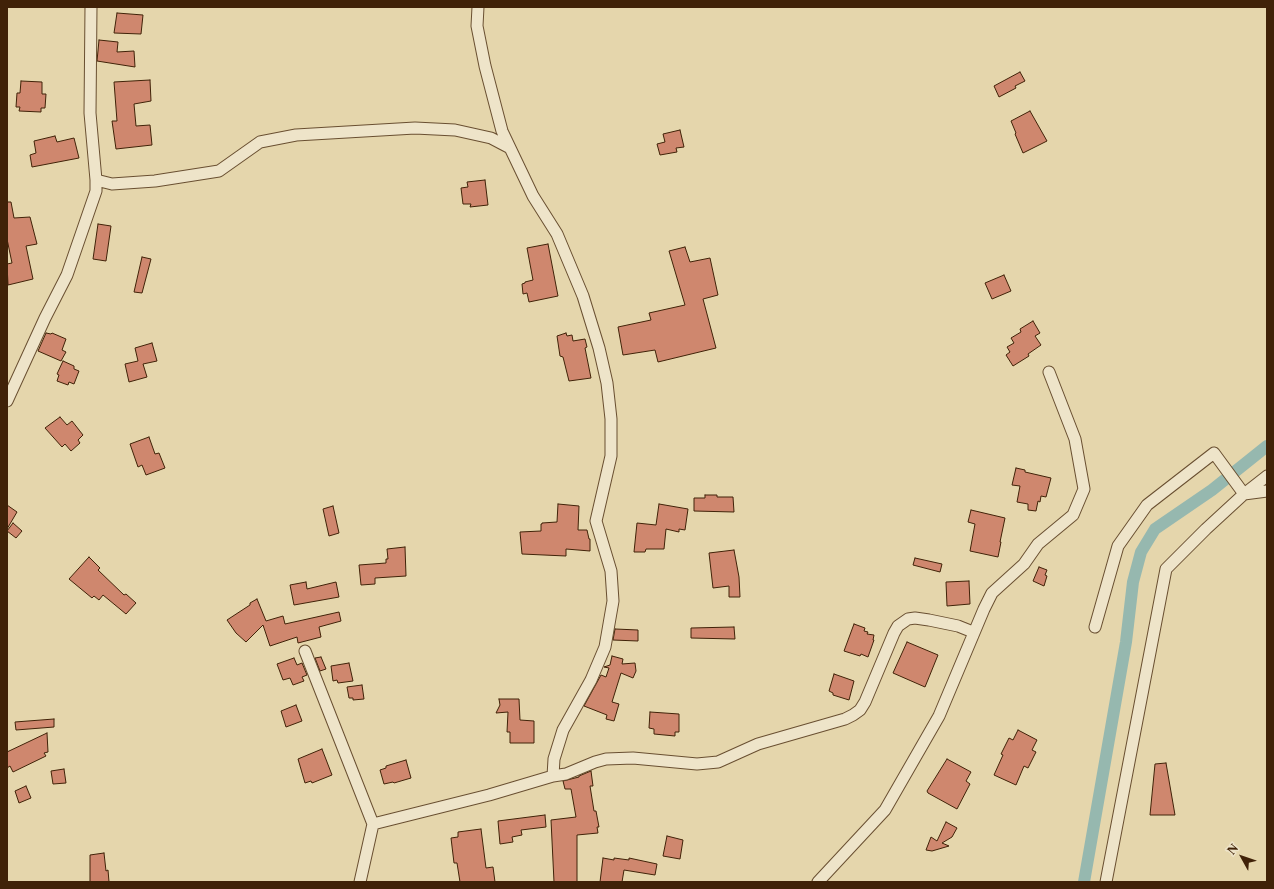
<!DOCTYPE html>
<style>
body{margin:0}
#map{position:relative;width:1274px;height:889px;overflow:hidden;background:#e5d6ac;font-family:"Libre Caslon Text",serif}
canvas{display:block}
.frame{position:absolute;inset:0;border:8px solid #402208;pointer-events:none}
.north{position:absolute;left:1222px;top:837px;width:40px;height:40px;-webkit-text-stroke:3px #eee4c9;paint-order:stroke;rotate:310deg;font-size:11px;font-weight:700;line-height:16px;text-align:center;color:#402208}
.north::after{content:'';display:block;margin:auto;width:14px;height:18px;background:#402208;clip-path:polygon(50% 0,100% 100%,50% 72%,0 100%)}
</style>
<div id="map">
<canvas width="1274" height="889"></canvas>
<div class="frame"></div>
<div class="north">N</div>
</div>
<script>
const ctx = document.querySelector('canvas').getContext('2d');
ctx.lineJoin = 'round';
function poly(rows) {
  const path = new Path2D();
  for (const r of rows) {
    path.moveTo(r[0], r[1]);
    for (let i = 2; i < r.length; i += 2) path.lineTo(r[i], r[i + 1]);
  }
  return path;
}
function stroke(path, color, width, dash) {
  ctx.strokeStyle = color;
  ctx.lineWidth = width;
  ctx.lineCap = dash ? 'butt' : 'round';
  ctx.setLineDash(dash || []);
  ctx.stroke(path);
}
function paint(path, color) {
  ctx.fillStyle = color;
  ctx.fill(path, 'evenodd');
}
stroke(poly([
 [1084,882,1126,642,1133,582,1141,552,1155,529,1212,490,1267,446]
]), '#96b8af', 12);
const building = poly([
 [117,13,143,15,141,34,114,33,117,13],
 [99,40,118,42,117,52,134,51,135,67,97,61,99,40],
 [1020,72,1025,81,1015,86,1016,88,999,97,994,86,1020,72],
 [150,80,151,101,134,104,136,126,150,125,152,145,116,149,112,121,117,121,114,82,150,80],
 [21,81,42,82,42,94,46,94,45,108,41,108,41,112,19,111,20,107,16,107,17,93,20,93,21,81],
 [1030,111,1047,141,1023,153,1015,134,1016,133,1011,121,1030,111],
 [680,130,684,147,676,148,677,152,660,155,657,144,665,142,663,134,680,130],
 [55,136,57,142,74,138,79,158,32,167,30,155,36,153,34,141,55,136],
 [485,180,488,205,470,207,471,204,463,204,461,188,468,187,467,182,485,180],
 [7,202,11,202,14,218,30,217,37,244,26,246,33,279,8,285,7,264,12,263,7,239,7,202],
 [98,224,111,226,106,261,93,259,98,224],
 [548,244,558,296,529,302,527,293,523,294,522,284,525,283,525,282,533,280,527,248,548,244],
 [685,247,690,262,710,258,718,295,703,299,716,348,658,362,655,350,623,355,618,327,651,320,649,313,685,305,669,251,685,247],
 [142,257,151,259,142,293,134,292,142,257],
 [1004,275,1011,291,992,299,985,283,1004,275],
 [1033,321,1040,333,1035,336,1041,345,1028,354,1029,356,1013,366,1006,355,1010,352,1007,347,1014,343,1011,338,1021,332,1020,329,1033,321],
 [46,333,51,334,52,333,66,339,62,350,66,352,61,361,38,351,46,333],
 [566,333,567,336,572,335,573,341,585,339,587,347,585,348,591,378,569,381,563,357,560,356,557,336,566,333],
 [152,343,157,361,143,364,147,377,129,382,125,364,138,361,135,348,152,343],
 [63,361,74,366,74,369,79,371,74,384,69,382,68,385,57,381,59,375,57,374,63,361],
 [60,417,67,425,72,421,83,435,78,440,80,443,71,451,65,444,62,447,45,428,60,417],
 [149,437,155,454,159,453,165,468,146,475,142,465,138,467,130,444,149,437],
 [1016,468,1025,470,1025,472,1051,478,1046,497,1041,496,1040,502,1038,501,1036,511,1028,510,1028,504,1017,502,1020,486,1012,485,1016,468],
 [705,495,717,495,717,497,733,497,734,512,694,511,694,498,705,498,705,495],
 [558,504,579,506,578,530,587,530,589,539,590,539,590,551,566,549,566,556,522,554,520,532,541,531,541,524,542,524,542,523,557,522,558,504],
 [659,504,688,509,685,530,679,529,679,532,666,529,664,549,646,549,645,552,634,552,637,523,656,525,659,504],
 [7,505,17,512,7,529,7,505],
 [333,506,339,533,329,536,323,509,333,506],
 [971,510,1005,518,1000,542,1001,542,998,557,970,551,975,524,968,522,971,510],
 [13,523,22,531,16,538,7,531,13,523],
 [405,547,406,576,375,578,375,584,361,585,359,565,386,563,386,559,388,559,387,549,405,547],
 [734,550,739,577,740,597,729,597,729,586,713,588,709,553,734,550],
 [89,557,100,568,98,570,124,595,126,594,136,603,126,614,103,595,99,600,94,596,92,598,69,579,89,557],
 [915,558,942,564,940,572,913,565,915,558],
 [1039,567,1047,570,1045,575,1047,576,1044,586,1033,581,1039,567],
 [969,581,970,604,947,606,946,582,969,581],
 [306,582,307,589,336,582,339,597,294,605,290,585,306,582],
 [257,599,266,621,283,616,285,624,339,612,341,621,319,627,321,637,298,643,297,637,270,646,263,625,246,642,236,633,227,620,250,605,250,603,257,599],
 [854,624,865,628,864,631,868,632,867,634,874,635,873,640,874,640,868,657,861,654,860,656,844,651,854,624],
 [734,627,735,639,691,638,691,628,734,627],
 [615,629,638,630,638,641,613,640,615,629],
 [907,642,938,655,925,687,893,673,907,642],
 [612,656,623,659,622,664,635,663,636,671,633,678,621,673,612,702,619,704,614,721,606,719,607,715,584,706,601,675,606,677,609,668,604,667,610,665,612,656],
 [321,657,326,669,320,671,315,658,321,657],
 [294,658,297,665,302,663,307,675,302,677,304,681,293,685,290,678,283,680,277,664,294,658],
 [349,663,353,681,338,683,337,680,333,681,331,666,349,663],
 [834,674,854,681,849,700,833,695,833,693,829,691,834,674],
 [362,685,364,699,353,700,353,698,349,698,347,687,362,685],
 [499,699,519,699,520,720,534,721,534,743,510,743,510,732,507,732,508,712,496,713,500,705,499,699],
 [296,705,302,721,286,727,281,711,296,705],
 [650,712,679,714,679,732,675,732,675,736,654,734,654,729,649,728,650,712],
 [54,719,54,727,16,730,15,722,54,719],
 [1018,730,1037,740,1032,750,1036,752,1028,768,1024,766,1016,785,994,775,1003,755,1001,754,1009,738,1013,740,1018,730],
 [47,733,48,752,44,753,46,756,13,772,10,766,7,768,7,752,47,733],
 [322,749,332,775,312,783,311,781,305,783,298,759,322,749],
 [947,759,971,772,966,781,970,784,957,809,928,793,927,791,947,759],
 [406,760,411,778,394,783,393,782,384,784,380,770,386,768,386,766,406,760],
 [1166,763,1175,815,1150,815,1155,764,1166,763],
 [64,769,66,783,53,784,51,771,64,769],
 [591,771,593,786,590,786,594,811,596,811,599,827,597,827,598,833,577,835,577,882,554,882,551,820,576,817,571,789,565,789,563,781,579,777,579,776,591,771],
 [26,786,31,798,19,803,15,791,26,786],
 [545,815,546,827,521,830,522,835,512,837,513,842,500,844,498,821,545,815],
 [946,822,957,828,952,837,942,843,949,846,932,851,926,850,931,837,937,841,946,822],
 [481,829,486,868,493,867,495,882,460,882,457,863,454,863,451,838,458,837,458,832,481,829],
 [667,836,683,840,680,859,663,856,667,836],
 [104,853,106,871,108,870,109,882,90,882,90,855,104,853],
 [603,858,614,860,614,858,629,860,629,858,657,864,655,875,624,870,622,882,600,882,603,858]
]);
paint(building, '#cf876e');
stroke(building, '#402208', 1);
const minor = poly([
 [478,7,477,26,485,66,502,131,533,196,557,234,583,296,599,348,607,383,611,419,611,456,596,521,611,571,613,601,605,647,591,680,563,730,554,759,553,776],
 [96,180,112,184,155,181,219,171,260,142,296,135,415,128,455,130,491,138,510,148],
 [7,401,45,318,67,275,96,191,96,180,90,113,91,7],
 [1095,627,1118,546,1147,505,1214,453,1244,494,1267,491],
 [305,651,373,824,360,882],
 [373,824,489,795,553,776,566,774,595,762,606,759,633,758,697,764,718,762,758,744,845,719,853,715,860,710,865,702,894,633,898,626,908,619,915,618,929,620,958,626,973,632],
 [818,882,885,810,939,716,984,609,992,593,1024,564,1038,544,1073,515,1084,489,1075,439,1049,372],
 [1106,882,1166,569,1206,529,1244,494,1267,476]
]);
stroke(minor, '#694f31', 13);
stroke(minor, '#eee4c9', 11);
</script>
